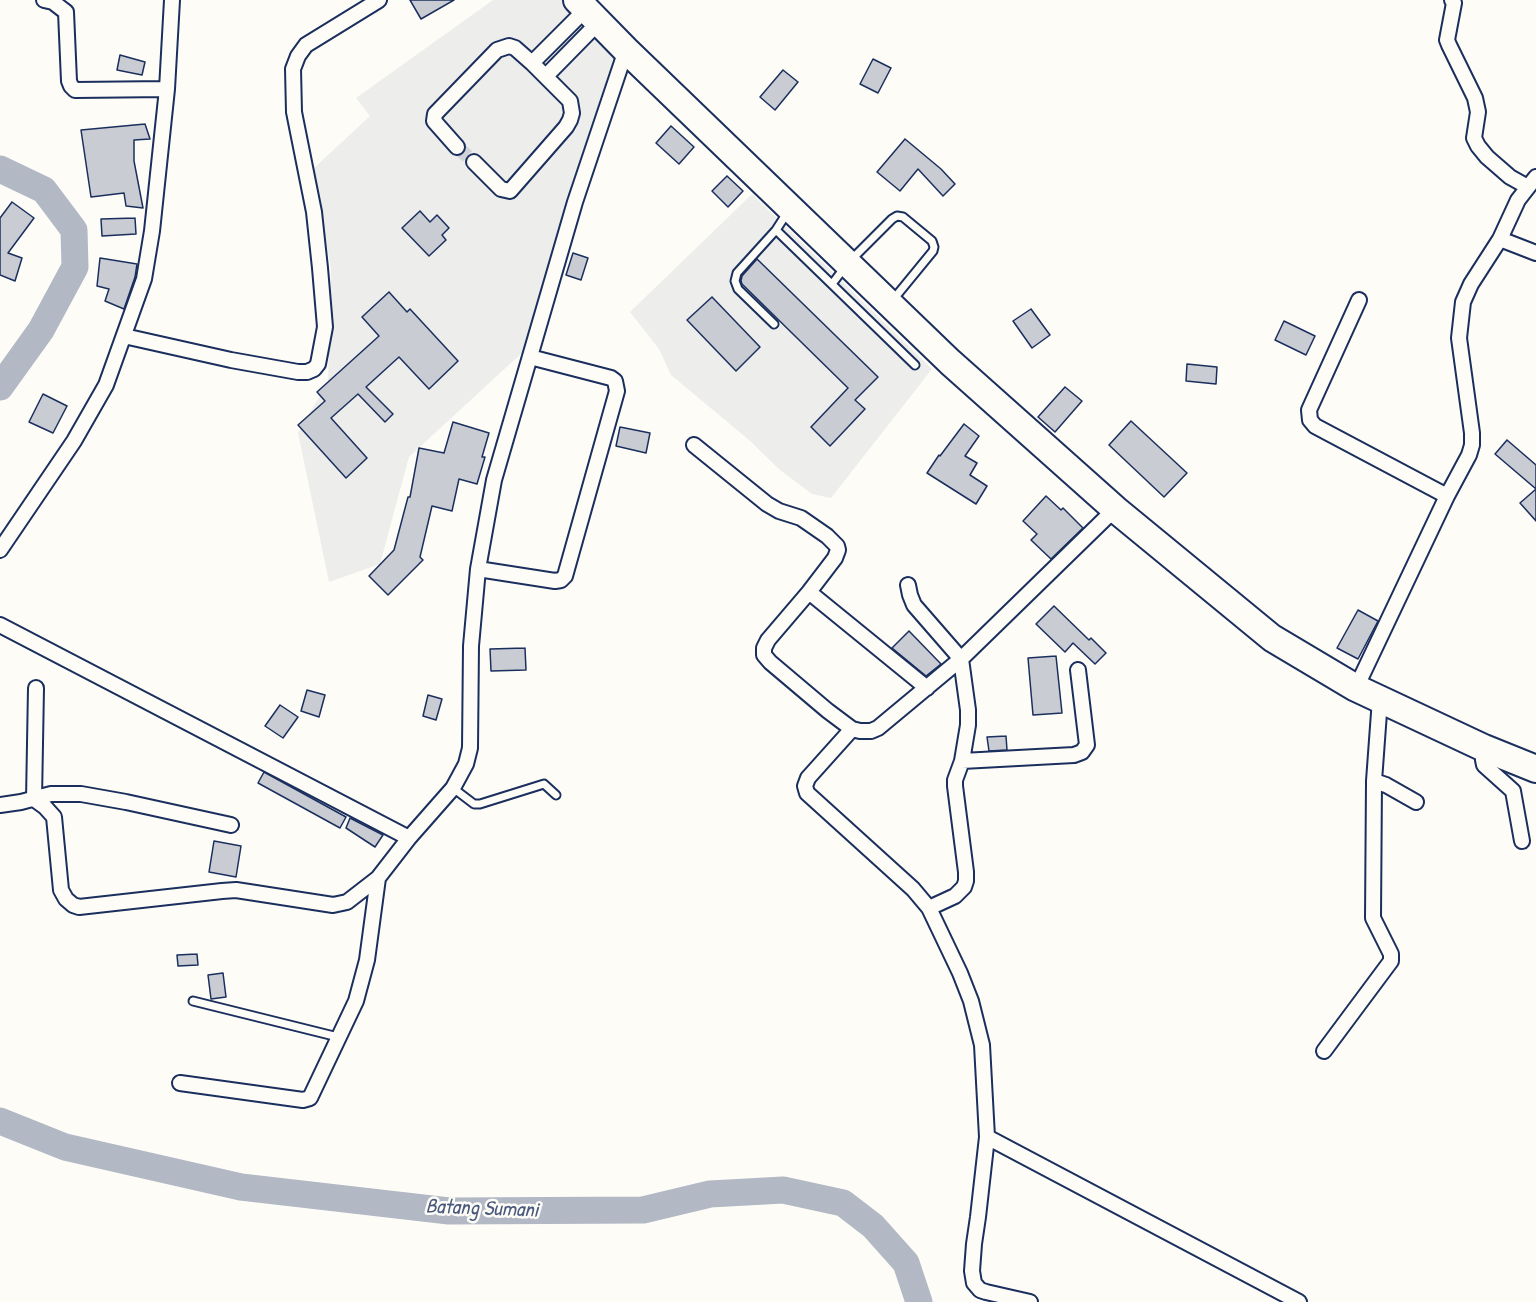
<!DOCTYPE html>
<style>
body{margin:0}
canvas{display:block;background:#fdfcf7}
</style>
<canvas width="1536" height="1302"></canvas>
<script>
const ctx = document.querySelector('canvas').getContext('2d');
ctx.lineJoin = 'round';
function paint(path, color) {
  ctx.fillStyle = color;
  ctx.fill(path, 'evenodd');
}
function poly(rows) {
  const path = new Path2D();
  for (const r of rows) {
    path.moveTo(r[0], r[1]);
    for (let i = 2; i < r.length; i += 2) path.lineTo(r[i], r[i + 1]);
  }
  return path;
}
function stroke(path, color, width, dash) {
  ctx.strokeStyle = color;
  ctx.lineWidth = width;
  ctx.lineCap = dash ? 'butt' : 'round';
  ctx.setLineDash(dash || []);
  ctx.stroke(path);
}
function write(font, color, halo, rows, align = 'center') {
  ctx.font = font + ' "Patrick Hand",sans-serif';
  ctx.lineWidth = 5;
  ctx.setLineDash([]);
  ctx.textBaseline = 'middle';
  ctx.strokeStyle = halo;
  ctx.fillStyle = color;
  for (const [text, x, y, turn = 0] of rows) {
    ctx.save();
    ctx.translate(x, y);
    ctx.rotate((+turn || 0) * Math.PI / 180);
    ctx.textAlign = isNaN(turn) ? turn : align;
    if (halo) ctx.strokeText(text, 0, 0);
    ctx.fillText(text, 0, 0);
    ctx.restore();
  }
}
paint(poly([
 [493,0,567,0,620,54,570,191,525,350,409,457,380,564,329,582,298,433,328,382,331,270,314,168,370,116,356,98],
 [752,194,932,369,831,498,812,494,780,470,749,440,671,375,659,349,630,312]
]), '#edeeec');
stroke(poly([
 [0,169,44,190,74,230,75,267,41,330,0,387],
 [0,1121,65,1147,241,1187,449,1211,643,1210,710,1194,783,1190,843,1203,873,1226,906,1263,919,1302]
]), '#b3b8c5', 27);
const building = poly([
 [410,0,454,0,421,19,410,0],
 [120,55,145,62,142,75,117,70,120,55],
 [873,59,891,68,878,93,860,84,873,59],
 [783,70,798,82,775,110,760,97,783,70],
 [145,124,150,139,134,140,134,161,143,208,126,206,124,193,91,197,81,130,145,124],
 [671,126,694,147,679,164,656,143,671,126],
 [905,139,941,169,955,184,943,196,918,169,900,191,877,172,905,139],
 [727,176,743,191,728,207,712,191,727,176],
 [12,202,34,218,8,253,22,258,15,281,0,275,0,218,12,202],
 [420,211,430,222,437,215,449,228,442,235,446,240,429,256,402,228,420,211],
 [135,218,136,234,102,236,101,219,135,218],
 [573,253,588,258,581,280,566,275,573,253],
 [100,258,137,264,135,277,124,309,105,301,109,289,97,286,100,258],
 [757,259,878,377,855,400,865,409,830,446,811,427,848,388,742,284,741,281,742,276,757,259],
 [389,292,407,312,410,309,458,361,429,389,399,357,366,387,393,414,385,422,358,394,331,418,367,458,346,478,298,425,325,401,317,392,379,336,362,317,389,292],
 [712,297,760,347,736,371,687,320,712,297],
 [1031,309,1050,335,1032,348,1013,321,1031,309],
 [1284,321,1315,336,1306,355,1275,340,1284,321],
 [1187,364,1217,367,1216,384,1186,381,1187,364],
 [1065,387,1082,401,1055,432,1038,417,1065,387],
 [43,394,67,406,53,433,29,422,43,394],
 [1131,421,1187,473,1164,497,1109,445,1131,421],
 [453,422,489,433,482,457,485,457,477,484,459,479,452,511,432,506,420,557,423,560,388,595,369,576,394,550,408,497,410,497,419,448,444,453,453,422],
 [964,424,979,436,965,456,977,463,970,475,987,486,976,504,927,473,939,455,940,456,964,424],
 [620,427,650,433,646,453,616,446,620,427],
 [1507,440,1536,465,1536,489,1495,454,1507,440],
 [1536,489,1536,521,1520,503,1536,489],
 [1046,496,1061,510,1063,508,1083,528,1051,559,1031,540,1037,534,1023,521,1046,496],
 [1054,606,1089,640,1091,638,1106,653,1095,664,1073,643,1065,652,1036,624,1054,606],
 [1358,610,1378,621,1358,659,1337,648,1358,610],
 [909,631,941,664,926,676,892,648,909,631],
 [525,648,526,670,491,671,490,649,525,648],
 [1056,656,1062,713,1033,715,1028,658,1056,656],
 [307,690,325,695,319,717,301,711,307,690],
 [428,695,442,699,436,720,423,716,428,695],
 [280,705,298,717,283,738,265,726,280,705],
 [1006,736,1007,750,989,751,987,737,1006,736],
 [264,772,346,817,340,828,258,783,264,772],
 [350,818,383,835,375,847,346,828,350,818],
 [214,841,241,846,236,877,209,872,214,841],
 [197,954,198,965,178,966,177,955,197,954],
 [223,973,226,997,211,999,208,975,223,973]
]);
paint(building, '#c9ccd3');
stroke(building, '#1b2f5e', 1.5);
stroke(poly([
 [457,147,474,162]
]), '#d0d3d8', 14, [14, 7]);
const lane = poly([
 [787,213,776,230,915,365],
 [832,284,848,263,892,219,897,216,903,217,932,241,934,247,933,251,892,301],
 [774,324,738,289,735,281,737,273,776,230],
 [453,788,474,804,480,804,544,784,556,795],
 [193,1001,338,1037]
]);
const street = poly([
 [44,0,53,2,66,12,69,81,71,86,75,90,167,89],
 [1452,0,1454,3,1447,40,1449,45,1475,98,1478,112,1474,138,1478,146,1487,157,1510,177,1528,187],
 [532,63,586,9],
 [546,76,599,22],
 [457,147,434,121,435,114,497,50,509,46,515,48,532,63,570,101,572,113,570,120,566,127,510,191,501,189,474,162],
 [1500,239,1536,253],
 [1359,300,1309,410,1310,420,1315,426,1447,496],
 [124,336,231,360,298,372,307,372,314,369,318,364,325,327,320,268,314,212,294,112,293,69,298,56,306,45,379,0],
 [694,445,767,504,779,511,801,518,827,536,837,546,838,550,835,558,809,592,768,640,764,648,764,655,770,662,828,711,852,729,860,731,871,731,878,728,961,659,1115,509],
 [0,550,74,441,106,385,144,279,152,231,167,89,172,0],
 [478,569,555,581,561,580,565,576,617,391,615,381,611,378,530,357],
 [908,585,910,595,914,605,961,659,968,710,968,725,962,761,955,780,955,786,966,872,966,881,964,887,955,896,929,908],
 [809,592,927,688],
 [0,625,409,838],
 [36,688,34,799,45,807,54,817,61,890,66,899,73,905,79,907,222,891,236,890,333,905,347,902,378,878,409,838,453,788,466,764,470,748,471,646,478,569,494,480,575,202,626,50],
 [1356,688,1447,496,1469,455,1472,445,1472,433,1459,338,1463,302,1471,284,1500,239,1518,200,1536,177],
 [1380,699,1374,781,1386,785,1416,802],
 [852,729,808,778,805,786,807,793,913,889,929,908,960,973,971,1001,982,1045,987,1137,978,1217,974,1244,972,1271,974,1283,980,1290,986,1292,1030,1302],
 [1484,748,1483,760,1484,765,1513,791,1522,841],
 [962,761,1074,755,1082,752,1087,745,1078,670],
 [0,805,21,802,51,794,81,794,126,802,231,825],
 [1324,1051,1391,961,1391,954,1373,918,1374,781],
 [180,1083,303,1100,310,1098,356,1001,367,960,378,878],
 [987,1137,1299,1302]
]);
const highway = poly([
 [577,0,626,50,950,362,1115,509,1272,638,1356,688,1484,748,1536,769]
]);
stroke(lane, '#1b2f5e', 11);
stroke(street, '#1b2f5e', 18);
stroke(highway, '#1b2f5e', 30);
stroke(lane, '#fdfcf7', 7);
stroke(street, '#fdfcf7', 14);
stroke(highway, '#fdfcf7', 26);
write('italic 21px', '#49587d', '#fdfcf7', [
 ["Batang Sumani",482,1209,2]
]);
</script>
